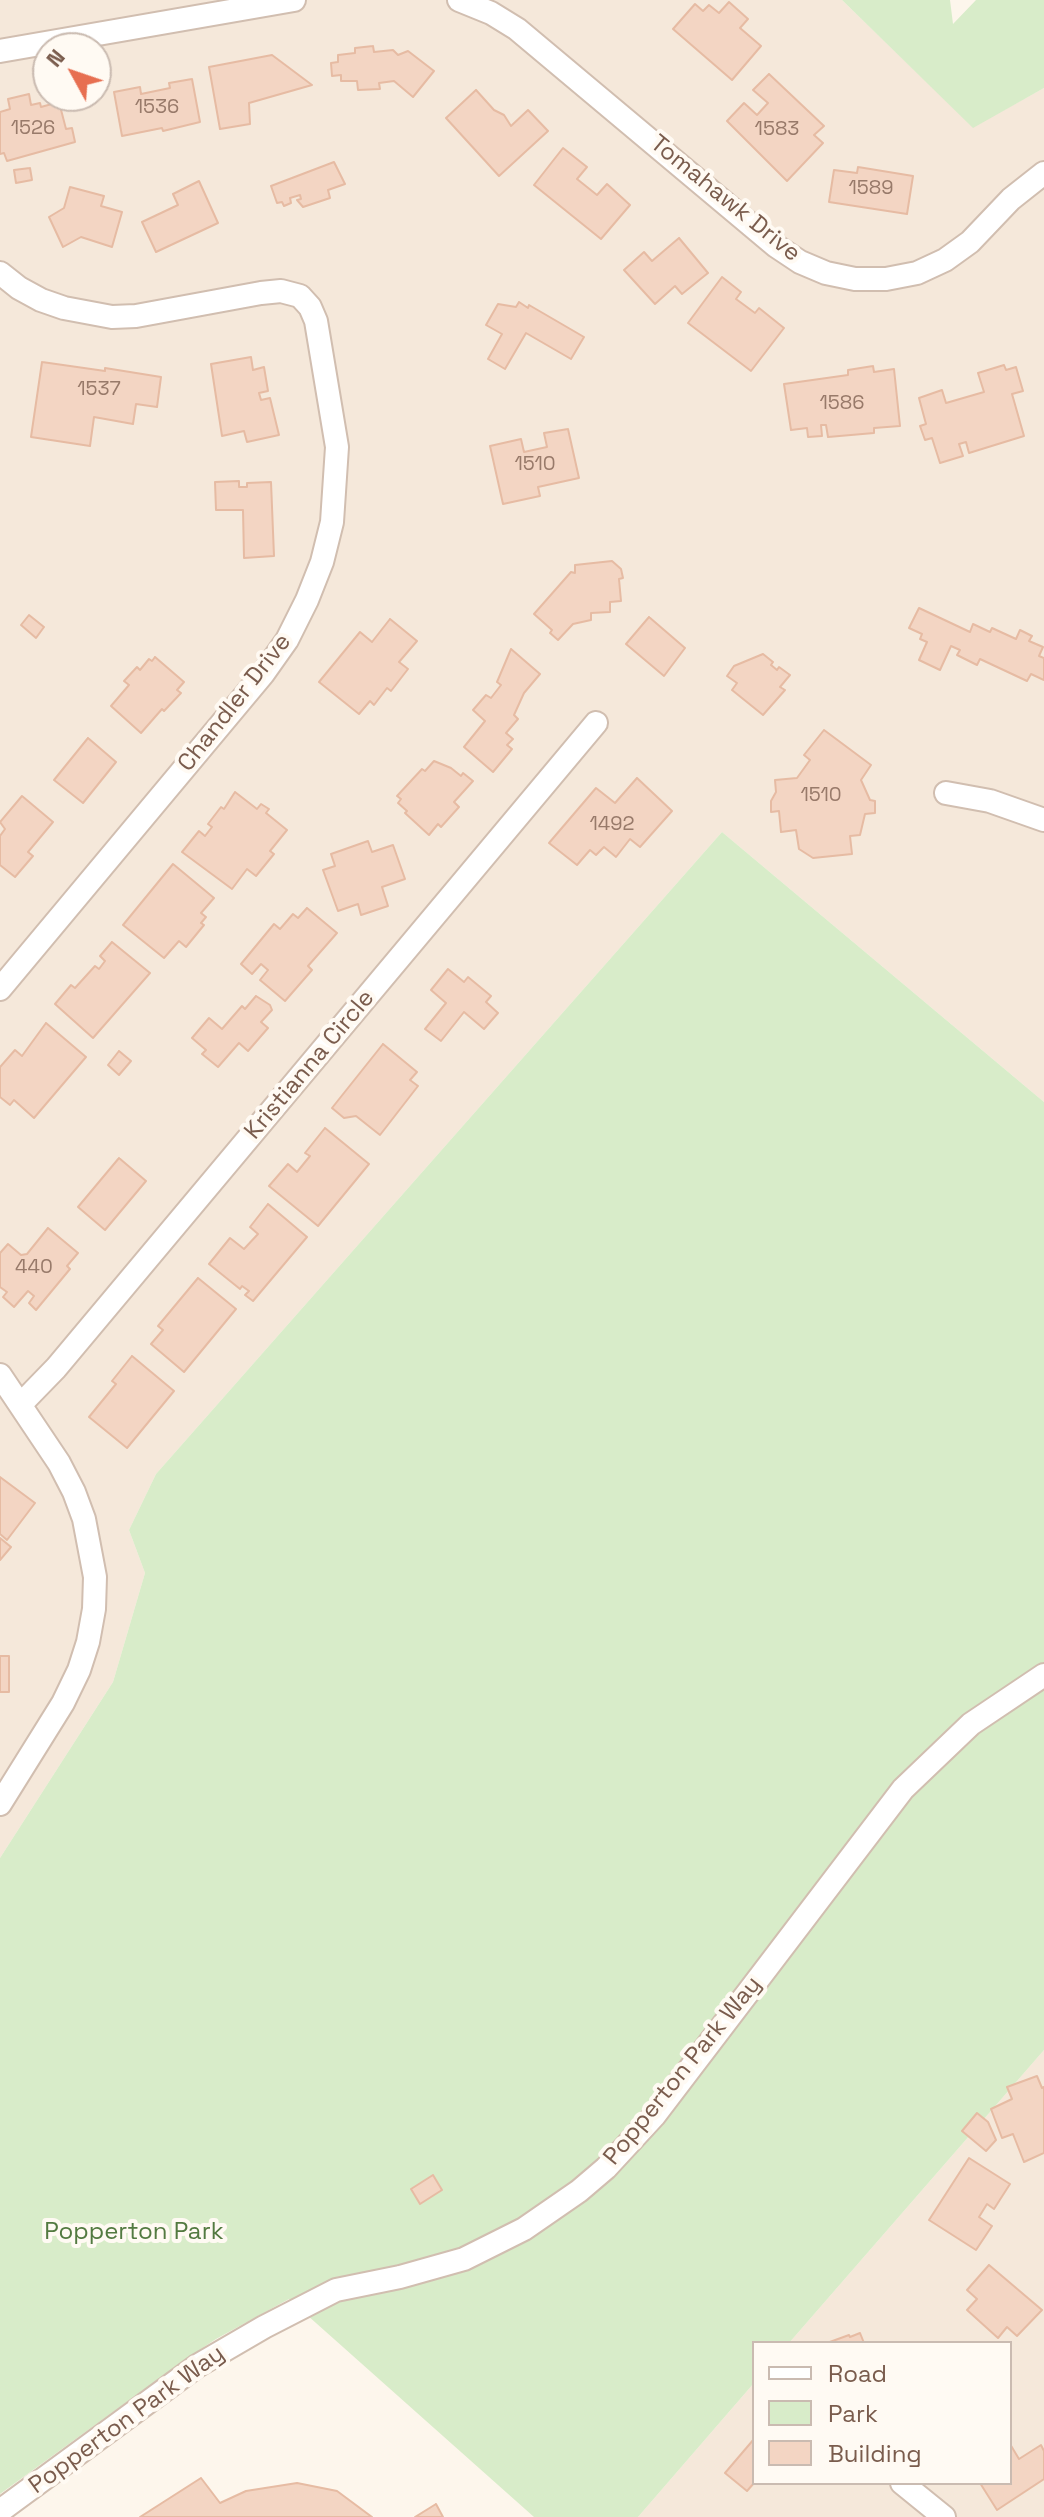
<!DOCTYPE html>
<style>
body{margin:0}
#map{position:relative;width:1044px;height:2517px;overflow:hidden;background:#fdf6ec;font-family:"Space Grotesk",sans-serif}
canvas{display:block}
.legend{position:absolute;left:752px;top:2341px;width:260px;height:144px;box-sizing:border-box;background:#fffaf3;border:2px solid #cabbb1;margin:0;padding:10px 14px;list-style:none;font-size:24px;color:#7a5c4d}
.legend li{display:flex;align-items:center;gap:16px;height:40px}
.legend b{width:40px;border:2px solid #cabbb1}
.north{position:absolute;left:32px;top:32px;width:80px;height:80px;box-sizing:border-box;background:#fffaf3;border:2px solid #cabbb1;border-radius:50%;rotate:310deg;font-size:22px;font-weight:700;line-height:32px;text-align:center;color:#7a5c4d}
.north::after{content:'';display:block;margin:auto;width:28px;height:36px;background:#e76f51;clip-path:polygon(50% 0,100% 100%,50% 72%,0 100%)}
</style>
<div id="map">
<canvas width="1044" height="2517"></canvas>
<ul class="legend">
<li><b style="height:10px;background:#fff"></b>Road</li>
<li><b style="height:22px;background:#d8ecc9"></b>Park</li>
<li><b style="height:22px;background:#f3d5c3"></b>Building</li>
</ul>
<div class="north">N</div>
</div>
<script>
const ctx = document.querySelector('canvas').getContext('2d');
ctx.lineJoin = 'round';
function paint(path, color) {
  ctx.fillStyle = color;
  ctx.fill(path, 'evenodd');
}
function poly(rows) {
  const path = new Path2D();
  for (const r of rows) {
    path.moveTo(r[0], r[1]);
    for (let i = 2; i < r.length; i += 2) path.lineTo(r[i], r[i + 1]);
  }
  return path;
}
function stroke(path, color, width, dash) {
  ctx.strokeStyle = color;
  ctx.lineWidth = width;
  ctx.lineCap = dash ? 'butt' : 'round';
  ctx.setLineDash(dash || []);
  ctx.stroke(path);
}
function write(font, color, halo, rows, align = 'center') {
  ctx.font = font + ' "Space Grotesk",sans-serif';
  ctx.lineWidth = 8;
  ctx.setLineDash([]);
  ctx.textBaseline = 'middle';
  ctx.strokeStyle = halo;
  ctx.fillStyle = color;
  for (const [text, x, y, turn = 0] of rows) {
    ctx.save();
    ctx.translate(x, y);
    ctx.rotate((+turn || 0) * Math.PI / 180);
    ctx.textAlign = isNaN(turn) ? turn : align;
    if (halo) ctx.strokeText(text, 0, 0);
    ctx.fillText(text, 0, 0);
    ctx.restore();
  }
}
paint(poly([
 [0,0,842,0,973,127,1044,88,1044,1102,722,832,156,1474,129,1530,145,1573,113,1682,0,1858],
 [48,48,96,48,96,96,48,96],
 [1044,2050,1044,2517,638,2517,754,2383,754,2483,1010,2483,1010,2343,789,2343]
]), '#f5e8da');
paint(poly([
 [842,0,950,0,953,24,976,0,1044,0,1044,88,973,128],
 [722,832,1044,1102,1044,2050,789,2343,754,2343,754,2383,638,2517,534,2517,289,2299,216,2339,183,2361,0,2494,0,1858,113,1682,145,1573,129,1530,156,1474]
]), '#d8ecc9');
const building = poly([
 [729,2,748,19,740,28,761,46,732,80,673,29,695,4,703,11,709,5,719,13,729,2],
 [373,46,374,52,393,50,398,55,408,51,434,71,413,97,394,81,379,83,380,89,358,90,357,81,341,81,341,75,332,76,331,63,338,62,338,55,355,53,355,48,373,46],
 [272,55,312,85,249,103,250,124,220,129,209,67,272,55],
 [769,74,824,126,814,135,823,143,787,181,727,121,744,103,757,115,768,103,753,90,769,74],
 [192,79,200,122,163,131,162,128,122,136,114,92,140,87,141,94,170,88,169,83,192,79],
 [476,90,494,110,504,115,511,126,528,110,548,131,499,176,446,118,476,90],
 [29,94,31,105,40,103,41,107,59,102,66,129,72,128,75,142,7,161,4,153,0,154,0,112,10,109,8,99,29,94],
 [563,148,587,167,577,179,597,195,607,184,630,205,601,239,534,185,563,148],
 [334,162,345,184,328,190,330,198,303,207,297,200,301,199,300,195,290,198,291,203,284,206,282,202,277,203,271,186,334,162],
 [858,167,913,176,907,214,829,202,834,170,857,173,858,167],
 [30,168,32,180,16,183,14,170,30,168],
 [199,181,218,223,156,252,142,222,178,205,173,194,199,181],
 [70,187,104,196,101,206,122,212,112,247,81,237,63,247,49,217,64,208,70,187],
 [679,238,708,273,682,294,675,286,655,304,624,270,644,252,652,261,679,238],
 [722,277,741,292,736,299,755,313,759,308,784,328,751,371,688,323,722,277],
 [519,302,528,308,529,305,584,337,571,359,526,333,505,369,488,359,502,334,486,325,498,304,516,307,519,302],
 [251,357,253,370,264,367,268,391,259,393,261,400,270,398,279,435,247,442,244,431,222,436,211,364,251,357],
 [42,362,105,371,105,368,161,377,157,407,136,404,133,424,94,417,90,446,31,437,42,362],
 [1004,365,1006,370,1016,367,1023,391,1012,394,1024,436,969,453,966,442,959,444,963,456,940,463,932,438,925,440,920,426,926,424,919,398,942,390,946,403,984,392,978,373,1004,365],
 [873,366,874,372,894,369,900,426,874,428,874,433,828,437,826,425,821,425,822,436,808,437,807,428,791,430,784,384,848,375,848,370,873,366],
 [568,429,579,478,538,487,540,496,503,504,490,446,521,439,524,452,547,447,544,433,568,429],
 [239,481,239,487,247,487,247,483,271,482,274,556,244,558,243,510,216,510,215,482,239,481],
 [612,561,621,569,623,578,619,579,621,601,610,602,610,612,591,613,591,620,573,624,558,640,550,633,552,630,534,614,571,572,575,573,575,565,612,561],
 [919,608,970,632,973,624,990,632,992,628,1016,639,1020,630,1032,636,1029,641,1043,647,1039,656,1044,658,1044,680,1031,674,1027,681,980,659,977,665,957,655,960,650,951,646,940,670,919,660,927,642,920,639,922,634,909,628,919,608],
 [29,615,44,627,36,638,21,625,29,615],
 [649,617,685,648,664,676,626,644,649,617],
 [390,619,417,641,399,662,408,669,391,691,387,688,374,705,370,701,359,714,319,682,360,632,372,642,390,619],
 [511,649,540,674,524,693,514,715,518,719,506,733,513,739,507,745,512,749,493,772,464,747,485,721,473,710,486,695,491,698,501,685,497,682,511,649],
 [763,654,773,662,771,665,777,670,779,667,790,675,780,687,785,690,763,715,732,690,737,683,727,676,734,666,763,654],
 [155,657,184,682,177,690,181,693,164,711,162,709,141,733,111,706,129,685,124,681,137,667,140,670,149,659,152,661,155,657],
 [824,730,871,765,861,780,870,800,875,801,875,813,865,814,860,835,850,836,852,854,813,858,799,849,796,830,781,832,779,811,771,812,771,801,776,792,775,780,797,778,810,760,804,755,824,730],
 [88,738,116,762,83,803,54,780,88,738],
 [434,761,451,768,461,776,463,773,473,781,454,802,459,807,441,827,438,824,429,835,405,813,407,811,398,803,401,799,397,796,422,769,425,771,434,761],
 [637,778,672,811,640,847,630,839,616,857,604,847,596,855,590,850,577,865,549,843,596,788,615,803,637,778],
 [235,792,257,809,261,804,269,809,266,813,287,830,270,851,274,854,256,876,247,869,232,889,182,852,199,831,205,836,212,827,208,824,221,807,224,809,235,792],
 [22,796,53,822,28,852,33,856,15,877,0,865,0,836,5,829,0,822,22,796],
 [368,841,372,852,393,845,405,879,382,887,388,906,361,915,358,904,338,911,323,870,335,866,331,854,368,841],
 [173,864,214,898,201,913,206,917,201,923,204,925,186,947,179,941,164,958,123,925,173,864],
 [307,908,337,933,308,966,312,970,285,1001,260,980,268,970,261,964,252,974,241,964,274,924,280,929,293,914,298,918,307,908],
 [112,942,150,973,93,1038,55,1004,71,985,75,988,95,966,99,969,105,961,100,956,112,942],
 [448,969,464,982,468,977,491,996,486,1002,498,1013,484,1029,464,1012,441,1041,425,1029,446,1003,431,990,448,969],
 [256,996,270,1005,272,1010,261,1022,268,1028,248,1051,239,1043,218,1067,202,1054,206,1050,192,1038,209,1018,222,1029,242,1006,245,1009,256,996],
 [46,1023,86,1057,34,1118,14,1100,10,1105,0,1097,0,1067,15,1050,22,1056,46,1023],
 [383,1044,417,1072,410,1080,418,1086,380,1135,356,1116,344,1118,332,1108,383,1044],
 [119,1051,131,1061,119,1075,108,1065,119,1051],
 [325,1128,369,1164,318,1226,269,1186,288,1164,297,1172,310,1156,305,1153,325,1128],
 [119,1158,146,1181,105,1230,78,1207,119,1158],
 [268,1204,307,1237,253,1301,245,1295,249,1291,242,1286,240,1289,209,1264,230,1238,244,1249,258,1234,250,1227,268,1204],
 [48,1228,78,1253,67,1266,70,1269,36,1310,29,1303,34,1296,28,1291,14,1307,3,1297,7,1292,0,1287,0,1253,8,1244,21,1255,27,1254,48,1228],
 [198,1278,236,1309,184,1372,151,1344,163,1330,158,1326,198,1278],
 [132,1356,174,1391,127,1448,89,1417,116,1384,112,1381,132,1356],
 [0,1477,35,1503,7,1540,0,1534,0,1477],
 [0,1538,11,1547,0,1560,0,1538],
 [0,1656,9,1656,9,1692,0,1692,0,1656],
 [1037,2076,1042,2088,1044,2087,1044,2153,1024,2162,1013,2134,1002,2138,991,2109,1012,2099,1007,2087,1037,2076],
 [977,2113,988,2122,996,2140,986,2151,962,2131,977,2113],
 [969,2158,1010,2184,994,2209,987,2204,979,2217,992,2226,976,2250,929,2220,969,2158],
 [433,2175,442,2190,420,2204,411,2189,433,2175],
 [989,2265,1042,2310,1017,2336,1007,2327,998,2338,967,2310,977,2299,967,2290,989,2265],
 [860,2333,864,2343,827,2343,849,2335,850,2337,860,2333],
 [754,2439,754,2483,747,2491,725,2473,754,2439],
 [1010,2444,1019,2459,1041,2445,1044,2451,1044,2479,997,2510,980,2483,1010,2483,1010,2444],
 [201,2478,220,2503,246,2491,297,2483,337,2491,372,2517,140,2517,201,2478],
 [436,2504,443,2517,415,2517,436,2504]
]);
paint(building, '#f3d5c3');
stroke(building, '#e6bba3', 2);
const minor = poly([
 [459,0,491,13,517,29,776,246,800,262,826,273,855,279,886,279,917,273,945,260,970,242,1011,199,1044,173],
 [0,51,294,0],
 [0,273,19,288,41,300,64,308,112,317,136,316,261,293,281,291,300,296,310,307,316,321,337,447,332,522,322,562,307,600,287,640,263,674,0,989],
 [946,793,990,801,1044,820],
 [0,1375,59,1463,74,1492,84,1519,95,1577,94,1609,88,1642,79,1670,63,1703,0,1804],
 [21,1404,56,1368,596,723],
 [902,2483,944,2517],
 [0,2511,197,2366,264,2327,336,2290,400,2277,464,2259,524,2229,579,2191,606,2168,654,2116,903,1789,971,1724,1044,1675]
]);
stroke(minor, '#d1beb0', 26);
stroke(minor, '#fff', 22);
write('20px', '#987a6a', null, [
 ["1536",157,108],
 ["1526",33,129],
 ["1583",777,130],
 ["1589",871,189],
 ["1537",99,390],
 ["1586",842,404],
 ["1510",535,465],
 ["1510",821,796],
 ["1492",612,825],
 ["440",34,1268]
]);
write('24px', '#7a5c4d', '#fffaf3', [
 ["Tomahawk Drive",725,199,39],
 ["Chandler Drive",235,703,-52],
 ["Kristianna Circle",310,1065,-50],
 ["Popperton Park Way",683,2071,-51],
 ["Popperton Park Way",127,2420,-36]
]);
write('24px', '#537a41', '#fffaf3', [
 ["Popperton Park",134,2232]
]);
</script>
